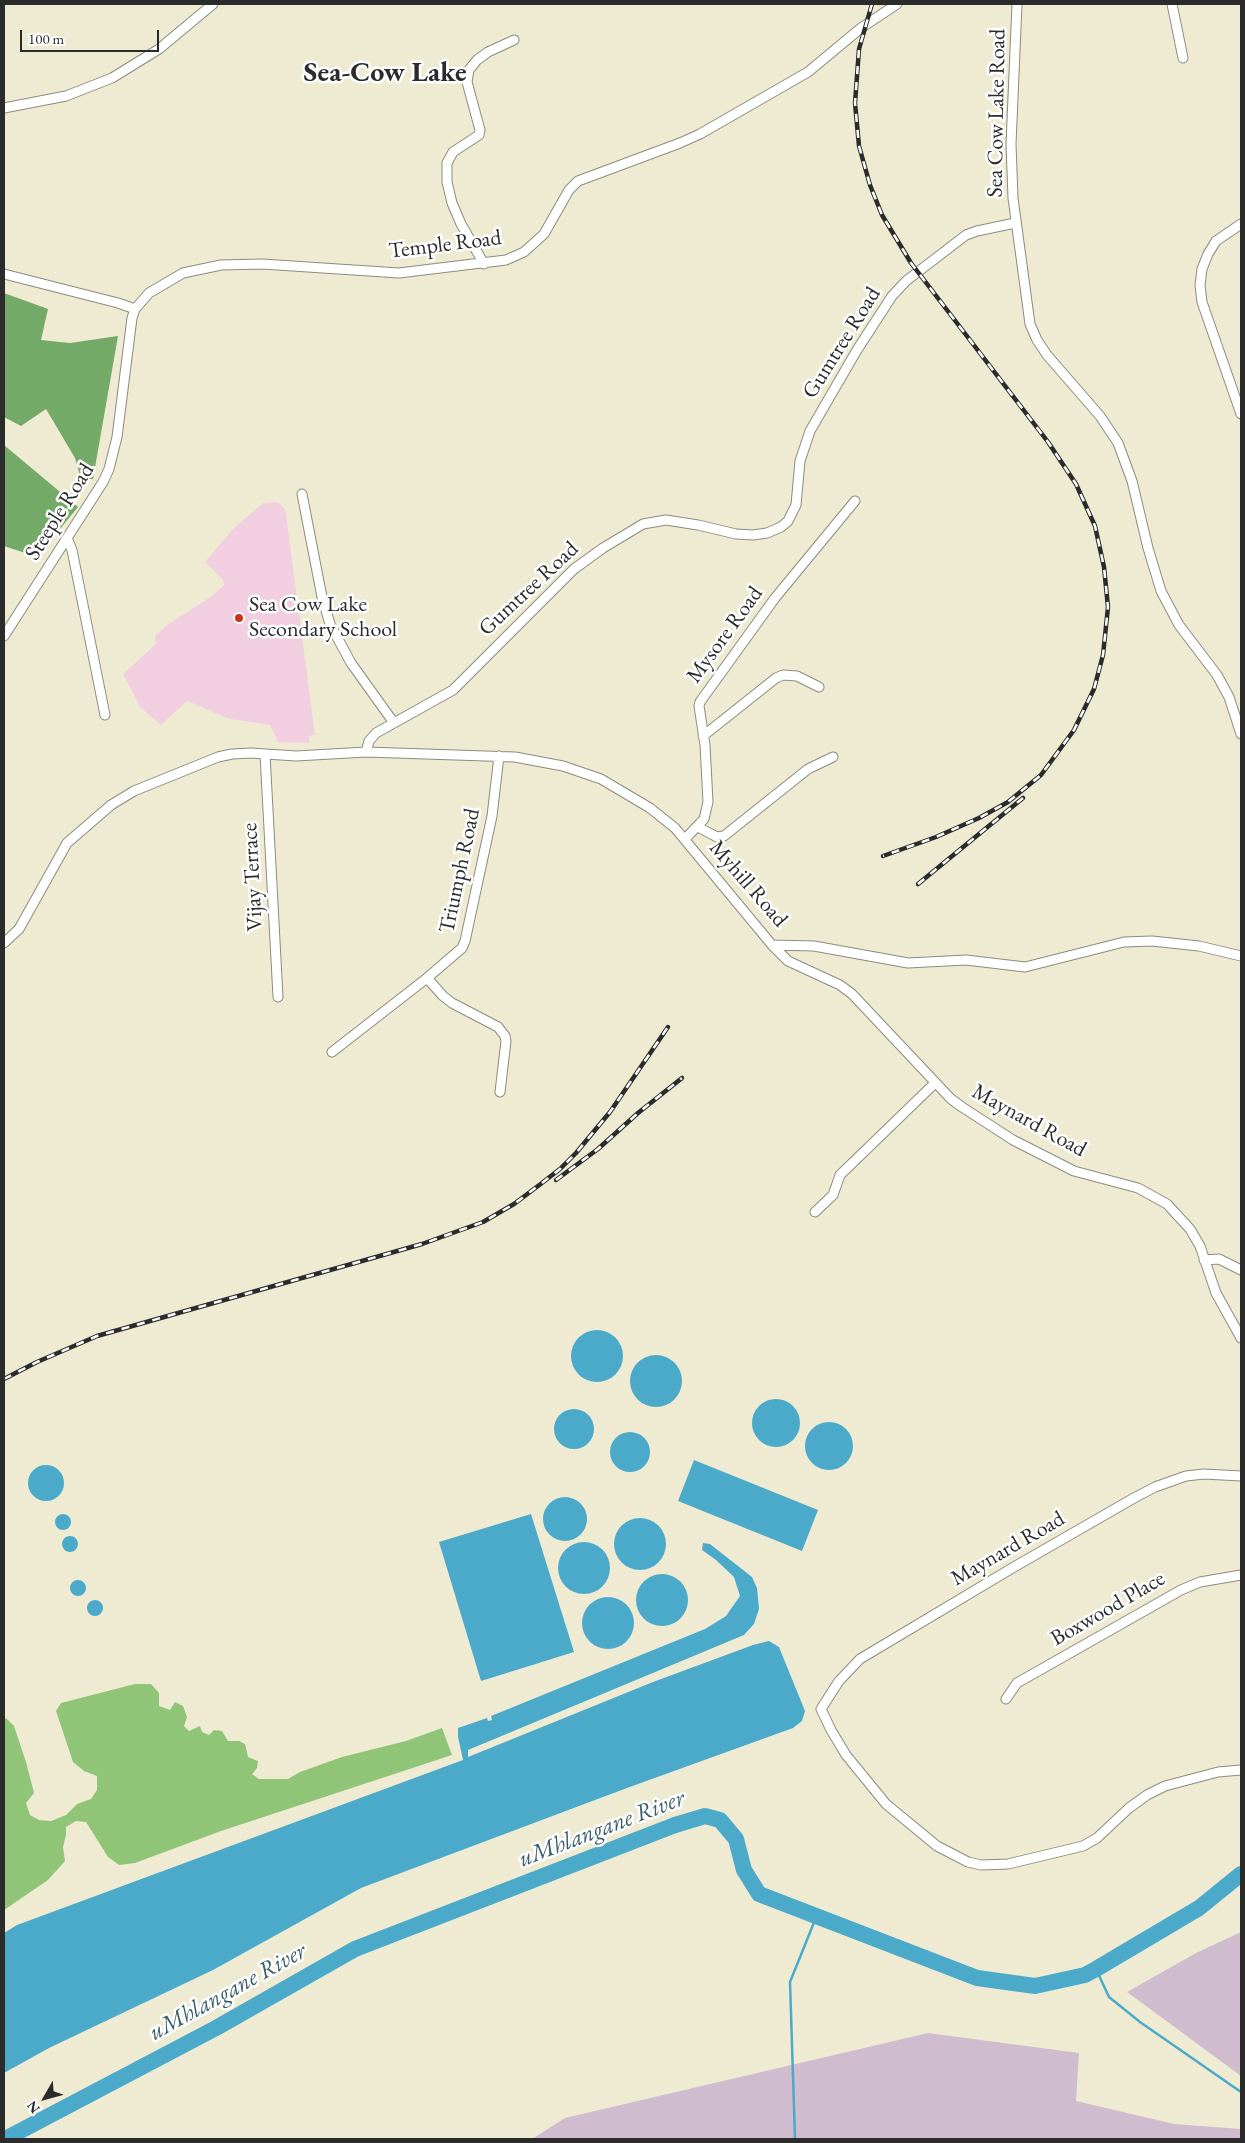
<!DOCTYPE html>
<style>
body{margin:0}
#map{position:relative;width:1245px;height:2143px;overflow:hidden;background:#efebd3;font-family:"EB Garamond",serif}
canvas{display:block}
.frame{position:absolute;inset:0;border:5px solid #2b2b2b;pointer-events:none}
.north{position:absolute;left:20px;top:2073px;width:50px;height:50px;-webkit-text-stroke:4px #fff;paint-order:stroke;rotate:232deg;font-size:14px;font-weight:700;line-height:20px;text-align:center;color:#2b2b2b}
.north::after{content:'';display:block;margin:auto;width:18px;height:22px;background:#2b2b2b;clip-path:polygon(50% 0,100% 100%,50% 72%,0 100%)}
.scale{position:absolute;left:20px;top:30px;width:139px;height:22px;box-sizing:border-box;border:2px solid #2b2b2b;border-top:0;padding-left:6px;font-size:15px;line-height:18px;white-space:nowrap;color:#2b2b2b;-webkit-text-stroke:4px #fff;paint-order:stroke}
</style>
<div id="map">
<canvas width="1245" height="2143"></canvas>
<div class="frame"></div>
<div class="north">N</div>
<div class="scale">100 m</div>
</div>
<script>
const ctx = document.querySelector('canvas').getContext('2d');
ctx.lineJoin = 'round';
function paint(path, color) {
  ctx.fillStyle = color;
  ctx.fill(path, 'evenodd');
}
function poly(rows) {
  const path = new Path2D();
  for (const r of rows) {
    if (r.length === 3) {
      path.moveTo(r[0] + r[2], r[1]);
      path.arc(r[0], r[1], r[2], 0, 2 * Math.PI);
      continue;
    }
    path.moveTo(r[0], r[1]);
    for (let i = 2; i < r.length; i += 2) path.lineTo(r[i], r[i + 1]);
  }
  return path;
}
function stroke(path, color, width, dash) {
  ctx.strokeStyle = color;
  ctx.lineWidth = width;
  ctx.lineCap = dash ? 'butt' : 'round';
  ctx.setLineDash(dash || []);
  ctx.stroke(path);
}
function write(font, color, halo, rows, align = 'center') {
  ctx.font = font + ' "EB Garamond",serif';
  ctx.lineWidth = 5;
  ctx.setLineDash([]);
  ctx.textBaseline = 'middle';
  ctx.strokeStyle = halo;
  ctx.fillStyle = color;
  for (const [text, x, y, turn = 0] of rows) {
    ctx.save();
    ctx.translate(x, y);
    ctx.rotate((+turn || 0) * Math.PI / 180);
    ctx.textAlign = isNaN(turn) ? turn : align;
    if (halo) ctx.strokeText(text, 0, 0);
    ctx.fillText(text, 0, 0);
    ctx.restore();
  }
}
paint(poly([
 [278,502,285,509,286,514,315,735,309,736,310,743,278,742,270,725,230,719,187,701,161,725,141,708,123,674,156,644,155,636,167,625,212,596,224,585,223,580,205,562,233,529,263,503]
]), '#f2cfe0');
paint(poly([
 [1241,1932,1241,2076,1127,1992,1196,1953],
 [928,2033,1079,2053,1076,2101,1174,2124,1241,2129,1241,2139,532,2139,565,2118]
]), '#cfbdcf');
paint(poly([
 [135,1684,151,1684,159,1693,159,1706,170,1710,175,1702,183,1706,187,1717,184,1726,189,1731,200,1726,202,1732,209,1735,214,1730,222,1731,228,1741,239,1741,245,1744,248,1757,258,1761,257,1768,252,1774,259,1779,288,1779,300,1772,342,1757,406,1741,442,1728,452,1755,221,1831,135,1863,119,1865,108,1857,86,1822,76,1821,66,1827,66,1835,63,1847,65,1861,48,1880,4,1910,4,1721,6,1718,14,1726,26,1762,34,1793,26,1803,30,1815,39,1820,51,1821,66,1815,77,1804,91,1799,97,1790,97,1776,84,1771,73,1762,56,1711,61,1703]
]), '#90c577');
paint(poly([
 [4,293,48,309,41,340,70,343,118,336,93,479,81,479,75,458,46,409,21,426,4,417],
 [4,445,78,507,37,557,4,546]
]), '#74aa68');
paint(poly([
 [597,1356,26],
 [656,1381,26],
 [776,1423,24],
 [574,1429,20],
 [829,1446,24],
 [630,1452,20],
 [694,1460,818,1510,802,1551,678,1501],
 [46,1483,18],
 [565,1519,22],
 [531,1514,574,1652,481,1681,439,1542],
 [63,1522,8],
 [640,1544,26],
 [70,1544,8],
 [584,1568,26],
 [703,1543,710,1544,752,1577,757,1588,759,1609,754,1624,744,1635,468,1750,468,1757,653,1682,753,1645,769,1641,779,1647,805,1711,802,1721,793,1728,627,1788,361,1888,213,1970,49,2048,4,2073,4,1933,17,1925,463,1760,458,1737,458,1728,487,1718,488,1721,492,1720,491,1716,705,1629,726,1616,740,1596,734,1577,716,1560,702,1550],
 [662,1600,26],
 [78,1588,8],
 [608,1623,26],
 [95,1608,8]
]), '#4baaca');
stroke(poly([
 [1096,1969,1109,1997,1140,2022,1241,2092],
 [795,2139,790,1982,817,1915]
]), '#4baaca', 2.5);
stroke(poly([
 [5,2139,216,2028,355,1949,675,1825,705,1816,720,1820,736,1839,744,1870,759,1894,977,1978,1035,1986,1085,1975,1096,1969,1199,1908,1241,1874]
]), '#4baaca', 16);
const minor = poly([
 [1017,4,1011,144,1013,198,1030,324,1037,340,1047,355,1100,416,1118,443,1132,481,1148,548,1161,591,1179,625,1217,675,1229,697,1241,734],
 [1172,4,1183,58],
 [4,108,66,96,112,78,159,49,213,4],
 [1241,224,1216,241,1208,254,1202,269,1200,285,1202,302,1241,414],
 [484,264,461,224,452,203,447,182,447,163,453,152,479,135,480,130,467,82,469,70,477,60,488,52,514,40],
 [4,274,118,303,135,309],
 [302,494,322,597,330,624,351,663,394,723],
 [67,538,72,550,105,715],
 [4,636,103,482,109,469,117,437,132,318,135,309,149,293,183,273,221,265,262,264,399,273,506,260,524,252,544,234,569,190,578,181,680,143,700,134,808,72,861,28,897,4],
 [703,736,776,678,783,675,797,676,819,687],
 [366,752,369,741,376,733,453,690,574,569,603,548,643,524,666,520,698,525,736,534,753,535,767,533,781,527,788,521,796,505,800,461,810,431,857,350,892,296,906,281,966,235,977,231,1015,223],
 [265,754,278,997],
 [698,827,717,837,724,836,808,769,833,757],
 [685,839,704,819,708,802,705,745,699,706,700,702,775,598,855,501],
 [4,943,19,929,67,843,111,805,134,791,218,757,232,754,251,753,296,756,366,752,515,757,563,766,601,779,650,808,675,828,772,945,814,946,908,963,966,960,1025,967,1124,942,1152,941,1199,946,1241,956],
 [772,945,788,961,840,985,852,994,951,1099,962,1107,1013,1140,1074,1171,1138,1188,1167,1204,1190,1229,1200,1246,1216,1293,1241,1338],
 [427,978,443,996,452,1003,498,1027,505,1036,506,1041,500,1092],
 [332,1052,427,978,462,948,465,941,492,816,499,756],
 [815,1212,833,1195,840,1175,935,1083],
 [1204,1260,1219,1259,1241,1270],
 [1241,1476,1204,1474,1186,1476,1155,1487,1134,1498,1014,1567,860,1659,839,1681,821,1709,831,1730,846,1755,886,1804,937,1846,968,1862,981,1865,1008,1864,1083,1846,1097,1838,1129,1808,1147,1795,1165,1786,1218,1772,1241,1770],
 [1006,1699,1017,1683,1181,1590,1200,1582,1241,1575]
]);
stroke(minor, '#8d8b7f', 11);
stroke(minor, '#fff', 9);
const rail = poly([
 [872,4,859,49,855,103,859,146,870,185,882,215,911,263,1048,442,1076,484,1095,526,1104,567,1108,607,1103,655,1094,689,1074,730,1041,775,1008,802,979,818,936,837,883,856],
 [918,884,1023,798],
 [556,1180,598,1149,638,1113,682,1078],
 [4,1379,37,1362,97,1336,422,1244,483,1222,514,1204,538,1186,560,1169,576,1153,610,1112,668,1027]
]);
stroke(rail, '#2b2b2b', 4.5);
stroke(rail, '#fff', 2.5, [8]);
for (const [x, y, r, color] of [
 [239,618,5,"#c8321e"]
]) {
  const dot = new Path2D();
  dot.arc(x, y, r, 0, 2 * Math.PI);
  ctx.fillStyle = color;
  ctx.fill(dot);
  stroke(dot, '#fff', 2);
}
write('22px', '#2b2b2b', '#fff', [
 ["Sea Cow Lake Road",997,113,-89],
 ["Temple Road",445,245,-7],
 ["Gumtree Road",842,343,-58],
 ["Steeple Road",60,512,-58],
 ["Gumtree Road",529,589,-43],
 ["Mysore Road",725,635,-54],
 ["Triumph Road",460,871,-78],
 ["Vijay Terrace",253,877,-93],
 ["Myhill Road",748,884,49],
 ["Maynard Road",1029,1121,29],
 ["Maynard Road",1008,1549,-30],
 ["Boxwood Place",1108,1609,-30]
]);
write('22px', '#2b2b2b', '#fff', [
 ["Sea Cow Lake",249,605],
 ["Secondary School",249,630]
], 'left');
write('italic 24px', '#385e6b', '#fff', [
 ["uMhlangane River",602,1829,-21],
 ["uMhlangane River",228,1992,-29]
]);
write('bold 28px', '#2b2b2b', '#fff', [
 ["Sea-Cow Lake",385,73]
]);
</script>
